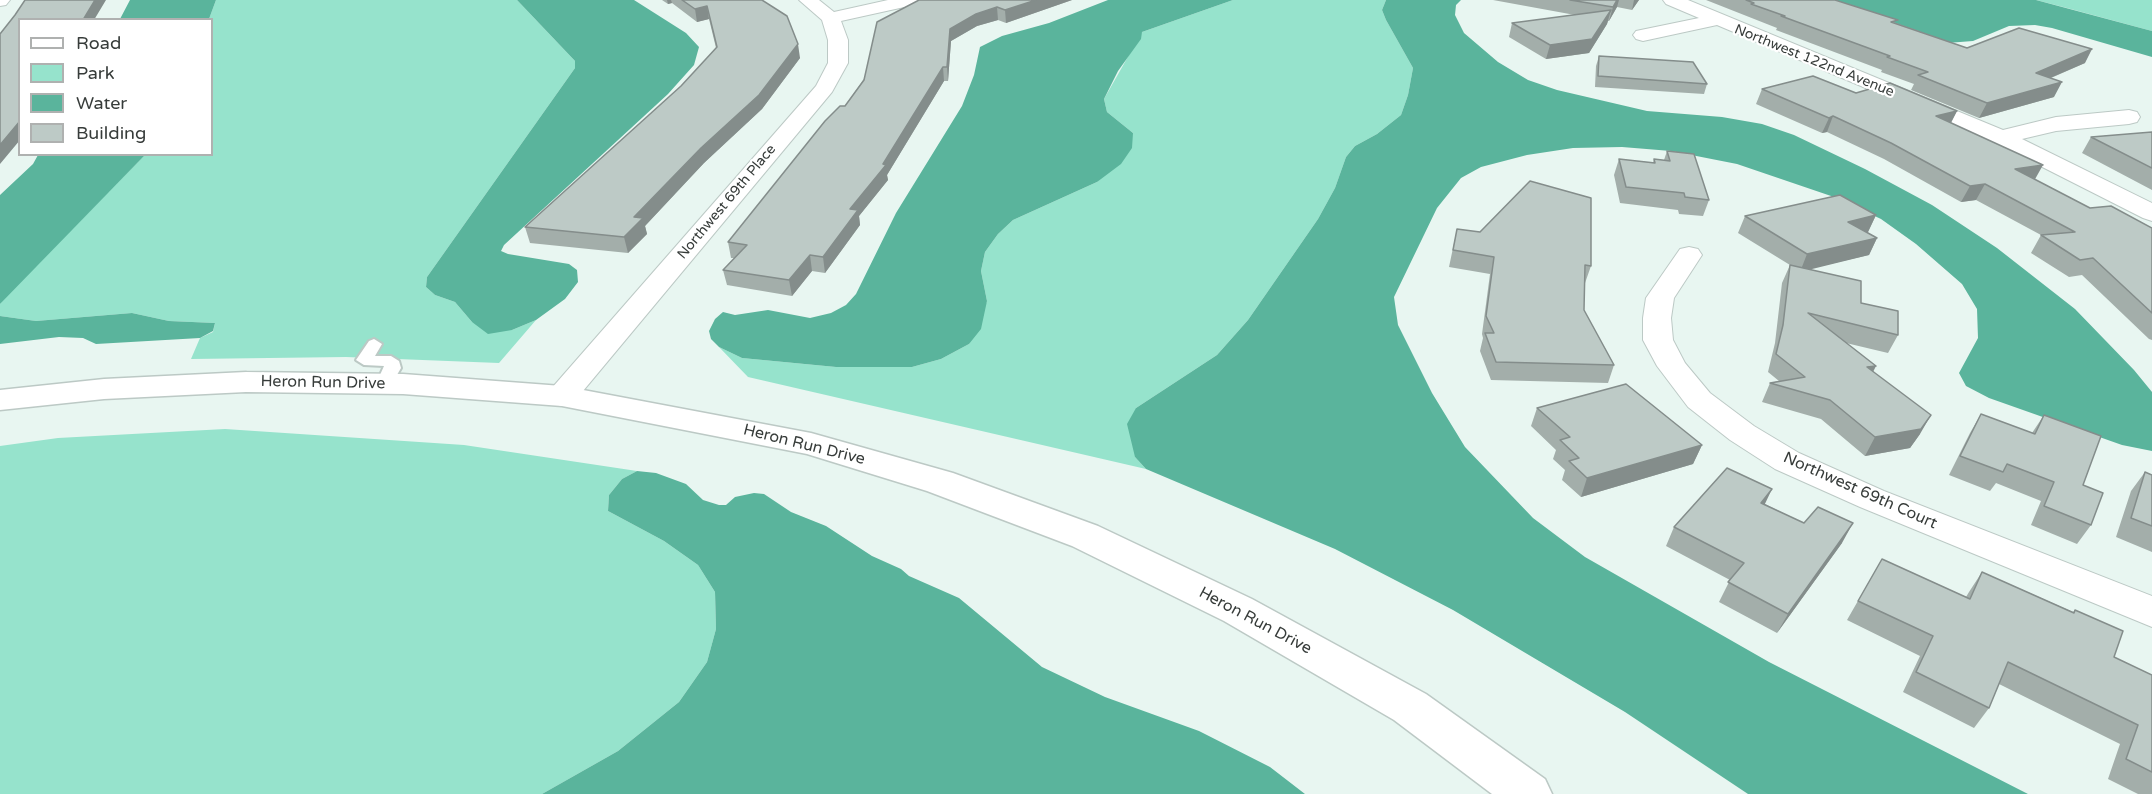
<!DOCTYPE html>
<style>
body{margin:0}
#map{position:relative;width:2152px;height:794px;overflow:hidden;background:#e8f6f1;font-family:"Varela Round",sans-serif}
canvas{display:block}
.legend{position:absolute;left:18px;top:18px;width:195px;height:138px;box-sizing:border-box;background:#fff;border:2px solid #afb1b0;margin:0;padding:8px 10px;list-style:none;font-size:18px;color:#373c3a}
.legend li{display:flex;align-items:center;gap:12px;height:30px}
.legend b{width:30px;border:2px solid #afb1b0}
</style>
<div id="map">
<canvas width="2152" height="794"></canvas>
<ul class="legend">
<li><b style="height:8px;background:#fff"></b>Road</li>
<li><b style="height:16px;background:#96e3cc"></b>Park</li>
<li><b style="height:16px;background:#5ab49c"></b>Water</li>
<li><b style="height:16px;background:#bdcac6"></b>Building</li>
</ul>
</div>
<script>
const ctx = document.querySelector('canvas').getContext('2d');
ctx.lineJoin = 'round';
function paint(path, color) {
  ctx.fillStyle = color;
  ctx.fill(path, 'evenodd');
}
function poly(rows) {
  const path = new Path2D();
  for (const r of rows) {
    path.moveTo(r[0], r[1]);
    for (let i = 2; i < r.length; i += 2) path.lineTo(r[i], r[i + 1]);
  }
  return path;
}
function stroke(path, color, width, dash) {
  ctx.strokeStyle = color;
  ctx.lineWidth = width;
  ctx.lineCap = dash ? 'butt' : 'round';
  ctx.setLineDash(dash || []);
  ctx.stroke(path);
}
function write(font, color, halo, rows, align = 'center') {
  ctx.font = font + ' "Varela Round",sans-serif';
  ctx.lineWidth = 4.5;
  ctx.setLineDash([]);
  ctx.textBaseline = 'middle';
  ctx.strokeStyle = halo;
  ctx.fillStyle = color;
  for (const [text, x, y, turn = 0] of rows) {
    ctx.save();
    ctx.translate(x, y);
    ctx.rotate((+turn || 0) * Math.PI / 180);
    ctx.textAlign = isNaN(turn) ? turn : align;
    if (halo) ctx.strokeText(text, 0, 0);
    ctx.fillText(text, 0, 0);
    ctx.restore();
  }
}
paint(poly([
 [216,0,517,0,575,61,575,68,427,277,426,287,435,295,455,302,472,322,512,330,536,320,499,363,346,357,191,359,200,338,213,332,215,323,169,321,132,313,36,321,0,316,0,304,5,297,145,155,212,154,212,20,209,19],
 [1233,0,1386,0,1382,10,1386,20,1413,68,1408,95,1401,115,1377,134,1355,146,1346,157,1335,188,1318,219,1248,320,1217,355,1136,408,1135,457,1146,469,748,377,719,347,742,358,836,367,912,367,941,359,969,344,987,301,981,271,985,252,998,234,1013,220,1097,182,1133,133,1107,112,1104,99,1142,32],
 [2036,0,2152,0,2152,31,2067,8],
 [225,429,464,445,637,471,622,479,609,495,608,511,664,541,698,565,715,592,716,629,707,662,679,702,618,751,542,794,0,794,0,446,58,438]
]), '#96e3cc');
paint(poly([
 [130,0,216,0,209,19,120,19],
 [517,0,634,0,686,33,699,47,694,65,668,94,504,245,501,251,508,254,569,264,577,270,578,282,565,299,536,320,512,330,488,334,472,322,455,302,435,295,426,287,427,277,575,68,575,61],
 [1108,0,1233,0,1142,32,1141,39,1118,71,1104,99,1107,112,1133,133,1132,148,1121,164,1097,182,1013,220,998,234,985,252,981,271,987,301,981,329,969,344,941,359,912,367,836,367,742,358,719,347,711,339,709,331,715,319,723,312,735,315,768,310,810,318,831,313,846,305,856,294,896,213,962,106,974,75,980,47,1002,36,1049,23],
 [1386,0,1461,0,1456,5,1455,15,1464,33,1498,62,1528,80,1557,90,1647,111,1722,117,1762,124,1794,135,1865,169,1932,205,1997,248,2075,309,2134,370,2152,392,2152,451,2122,445,1989,398,1966,386,1959,373,1978,338,1977,309,1962,284,1916,244,1881,219,1834,197,1737,164,1671,151,1622,147,1573,148,1527,155,1481,167,1461,178,1437,208,1394,297,1398,325,1432,393,1465,447,1533,518,1585,557,1769,662,2028,794,1748,794,1625,712,1453,610,1335,549,1146,469,1135,457,1127,424,1136,408,1217,355,1248,320,1318,219,1335,188,1346,157,1355,146,1377,134,1401,115,1408,95,1413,68,1386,20,1382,10],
 [1832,0,2036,0,2152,31,2152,57,2052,28,2035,25,2009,26,1973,41,1947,43],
 [38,155,145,155,0,304,0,195,33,164],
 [132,313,169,321,215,323,213,331,200,338,96,344,83,338,59,337,0,344,0,316,36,321],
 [637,471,656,473,686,484,703,500,719,505,726,505,735,497,754,493,764,494,791,512,826,526,872,556,901,569,909,576,959,598,1042,667,1105,697,1199,731,1270,767,1305,794,542,794,618,751,679,702,707,662,716,629,715,592,698,565,664,541,608,511,609,495,622,479]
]), '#5ab49c');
const lane = poly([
 [374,339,382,344,375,356,391,356,399,361,401,368,390,387,378,387,376,384,384,366,364,365,356,360,369,341,374,339]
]);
const street = poly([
 [0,0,10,0,6,5,0,6,0,0],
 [799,0,819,0,834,12,888,0,921,0,918,4,841,21,848,40,848,63,832,92,573,403,562,406,551,403,546,396,551,389,816,86,828,63,828,40,822,20,799,0],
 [1663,0,1688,0,2003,130,2056,117,2129,110,2137,112,2140,117,2137,122,2129,124,2056,131,2022,139,2152,203,2152,221,2143,218,1993,142,1717,25,1643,41,1636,39,1633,35,1636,31,1699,18,1666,4,1663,0],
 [1689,247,1698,249,1702,255,1674,298,1671,318,1673,340,1685,363,1710,393,1754,426,1799,453,1884,491,2152,596,2152,627,1860,507,1775,469,1730,440,1688,407,1657,366,1643,340,1643,318,1646,298,1680,249,1689,247]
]);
const secondary = poly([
 [246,372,403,374,562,386,811,433,953,473,1098,526,1252,599,1426,694,1545,779,1552,794,1492,794,1394,720,1224,621,1072,546,927,491,807,454,562,406,403,394,246,392,104,399,0,410,0,390,104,379,246,372]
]);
stroke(lane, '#bcc9c5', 4);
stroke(street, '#bcc9c5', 2);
stroke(secondary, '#bcc9c5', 3);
paint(lane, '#fff');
paint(street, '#fff');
paint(secondary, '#fff');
paint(poly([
 [662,0,762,0,800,58,762,109,704,163,645,226,647,234,628,253,530,243,525,227,681,86,716,48,709,19,697,22,672,3,668,4],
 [919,0,1072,0,1006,23,998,20,977,26,951,41,948,81,944,81,887,175,888,180,859,216,860,225,825,273,812,271,792,296,727,285,723,270,734,258,731,258,728,242,845,106],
 [1493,0,1639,0,1632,10,1617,7,1609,21,1608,21,1607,24,1589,53,1546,59,1509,37,1512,23,1575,15],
 [1706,0,1835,0,1896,23,1967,48,2085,63,2051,78,2054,97,1979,118,1911,90,1914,84,1881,72,1882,70,1776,30,1777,28],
 [1599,56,1707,84,1704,94,1595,87,1596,66],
 [1762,89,1856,93,1957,111,1951,123,2035,180,2090,208,2152,228,2152,340,2149,339,2082,275,2069,277,2031,253,2041,235,1976,200,1961,202,1884,159,1827,132,1822,133,1756,104],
 [2152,132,2152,190,2082,153,2091,137],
 [1667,151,1709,200,1703,216,1679,214,1678,210,1620,203,1614,175,1619,159,1653,163,1654,159,1664,160],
 [1876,215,1868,232,1867,232,1877,238,1869,255,1808,269,1861,303,1898,335,1888,353,1846,343,1873,371,1920,434,1910,448,1865,456,1821,419,1762,402,1770,383,1779,381,1768,372,1775,343,1782,283,1790,265,1738,233,1745,216],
 [1457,229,1591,266,1585,283,1584,283,1584,310,1614,365,1608,383,1491,380,1480,351,1483,338,1482,334,1490,274,1449,267],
 [1537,408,1702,445,1693,464,1581,497,1562,480,1565,470,1553,459,1556,450,1531,426],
 [1981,414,2032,433,2044,415,2083,485,2091,525,2077,544,2031,525,2041,501,1996,483,1990,491,1949,475,1970,433],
 [2145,472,2152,475,2152,552,2116,537,2131,491],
 [1765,504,1842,543,1777,633,1719,602,1730,580,1666,546,1674,527],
 [1882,559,1966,597,1969,592,1982,572,2073,612,2075,610,2114,657,2152,675,2152,794,2138,794,2108,779,2120,744,1999,684,1989,708,1974,728,1903,692,1920,656,1847,620]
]), '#a3aeaa');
paint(poly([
 [95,0,106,0,94,20,83,20],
 [667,0,671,0,672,3,668,4],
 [1036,0,1072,0,1006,23,1005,10],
 [1617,0,1619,0,1617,7,1609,21,1613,7],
 [1634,0,1639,0,1632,10],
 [707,6,709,19,697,22,695,9],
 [997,7,998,20,977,26,951,41,948,81,947,67,950,29,976,14],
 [1611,10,1607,24,1589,53,1546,59,1550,45],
 [798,44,800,58,762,109,704,163,645,226,647,234,628,253,624,237,634,217],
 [2092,49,2085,63,2029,87,2036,73],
 [943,67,944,81,887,175,888,180,859,216,860,225,825,273,823,257,850,209,883,164],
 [2062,82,2054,97,1979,118,1987,103],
 [1957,111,1949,126,1936,116],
 [1833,116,1827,132,1822,133,1829,118],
 [20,121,20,140,0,164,0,145],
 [2043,165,2034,181,2015,169],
 [1985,184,1976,200,1961,202,1970,186],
 [1876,215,1868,232,1840,239,1848,222],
 [1877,238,1869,255,1800,272,1807,254],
 [810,255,812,271,792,296,789,280],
 [1876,366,1867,384,1867,367],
 [1931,415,1920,434,1910,448,1865,456,1875,437],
 [1702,445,1693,464,1581,497,1587,478],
 [1772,489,1763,508,1761,503],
 [1853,523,1842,543,1777,633,1788,614]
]), '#848d8b');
const building = poly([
 [25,0,95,0,83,20,20,20,20,121,0,145,0,34,15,15,25,0],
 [682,0,762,0,787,16,798,44,759,95,701,148,634,217,643,218,624,237,525,227,681,86,717,47,707,6,695,9,682,0],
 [919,0,1036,0,1005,10,997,7,976,14,950,29,947,67,943,67,883,164,886,165,850,209,858,210,823,257,810,255,789,280,723,270,747,245,728,242,825,121,840,106,845,106,864,80,877,22,919,0],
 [1570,0,1617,0,1613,7,1570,0],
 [1746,0,1835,0,1898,20,1891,22,1967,48,2019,28,2092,49,2036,73,2062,82,1987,103,1918,75,1928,72,1887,57,1890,56,1781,16,1785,16,1751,4,1754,3,1746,0],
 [1611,10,1592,39,1550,45,1512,23,1611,10],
 [1599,56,1693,62,1707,84,1598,76,1599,56],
 [1813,76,1856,93,1890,83,1957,111,1936,116,2043,165,2015,169,2090,208,2111,206,2152,228,2152,313,2093,258,2080,260,2041,235,2075,232,1985,184,1970,186,1891,143,1833,116,1829,118,1762,89,1813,76],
 [2152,132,2152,168,2091,137,2152,132],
 [1667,151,1694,154,1709,200,1685,197,1684,193,1626,187,1619,159,1655,163,1654,159,1670,161,1667,151],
 [1530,181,1591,198,1591,266,1585,265,1584,310,1614,365,1496,362,1485,333,1494,333,1486,316,1494,257,1453,250,1457,229,1480,232,1530,181],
 [1840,195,1876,215,1848,222,1877,238,1807,254,1745,216,1840,195],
 [1790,265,1861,281,1861,303,1898,311,1898,335,1808,313,1876,366,1867,367,1931,415,1921,429,1875,437,1830,400,1770,383,1805,377,1776,354,1783,325,1790,265],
 [1626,384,1702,445,1587,478,1569,461,1579,458,1560,440,1570,437,1537,408,1626,384],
 [1981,414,2035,434,2044,415,2101,436,2083,485,2103,493,2091,525,2044,506,2054,482,2007,464,2003,472,1960,456,1981,414],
 [1727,468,1772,489,1761,503,1804,523,1818,507,1853,523,1788,614,1728,582,1744,563,1674,527,1727,468],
 [2145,472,2152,475,2152,526,2131,518,2145,472],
 [1882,559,1970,599,1982,572,2074,613,2075,610,2123,631,2114,657,2152,675,2152,772,2126,759,2138,725,2008,662,1989,708,1916,672,1933,636,1858,601,1882,559]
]);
paint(building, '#bdcac6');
stroke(building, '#848d8b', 1.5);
write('14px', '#373c3a', '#fff', [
 ["Northwest 122nd Avenue",1814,61,22],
 ["Northwest 69th Place",727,202,-50]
]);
write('16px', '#373c3a', '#fff', [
 ["Heron Run Drive",323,383,1],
 ["Heron Run Drive",804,445,14],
 ["Northwest 69th Court",1860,491,24],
 ["Heron Run Drive",1255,621,28]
]);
</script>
